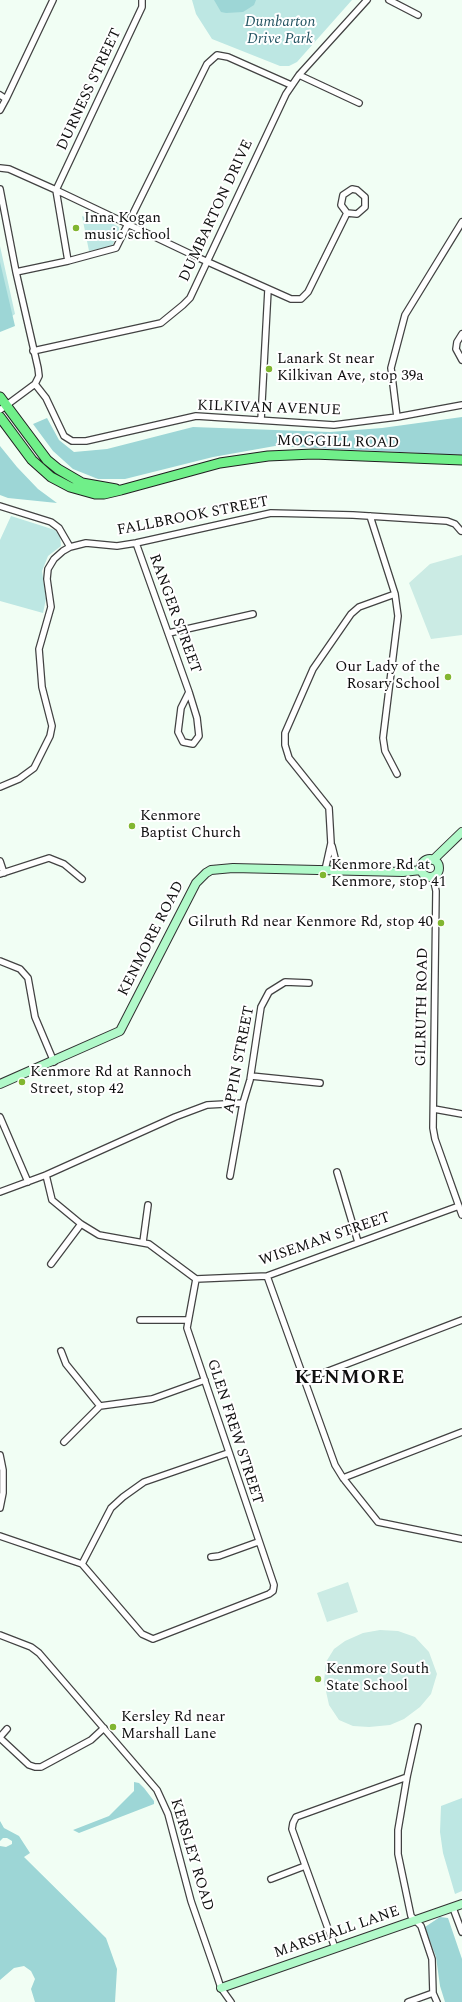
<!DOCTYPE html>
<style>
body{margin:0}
canvas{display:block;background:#f1fef4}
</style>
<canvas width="462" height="2002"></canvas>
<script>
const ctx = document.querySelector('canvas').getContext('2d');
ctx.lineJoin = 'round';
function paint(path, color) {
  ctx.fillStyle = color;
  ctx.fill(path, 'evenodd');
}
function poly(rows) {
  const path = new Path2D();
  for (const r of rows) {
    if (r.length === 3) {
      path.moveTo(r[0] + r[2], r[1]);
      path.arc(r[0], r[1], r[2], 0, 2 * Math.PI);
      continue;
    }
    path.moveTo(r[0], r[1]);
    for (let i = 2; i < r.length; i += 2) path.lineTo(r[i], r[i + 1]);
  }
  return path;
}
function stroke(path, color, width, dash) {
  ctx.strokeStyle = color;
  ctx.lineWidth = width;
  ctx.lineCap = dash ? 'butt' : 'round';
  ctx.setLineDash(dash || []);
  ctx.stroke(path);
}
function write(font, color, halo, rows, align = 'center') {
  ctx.font = font + ' Spectral,serif';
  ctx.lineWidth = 4;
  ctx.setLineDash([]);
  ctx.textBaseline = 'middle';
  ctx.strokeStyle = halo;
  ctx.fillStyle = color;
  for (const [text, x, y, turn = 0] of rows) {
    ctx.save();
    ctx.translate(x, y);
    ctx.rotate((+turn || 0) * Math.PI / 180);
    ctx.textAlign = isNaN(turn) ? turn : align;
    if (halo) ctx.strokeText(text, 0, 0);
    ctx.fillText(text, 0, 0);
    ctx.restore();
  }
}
paint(poly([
 [192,0,352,0,297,62,289,66,280,66,212,39,196,14],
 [92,213,119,227,119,231,112,246,89,251,82,216,87,218],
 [0,246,15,314,0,324],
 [11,516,55,530,60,536,61,546,48,556,42,571,46,599,43,613,0,601,0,540],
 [462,1798,462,1891,455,1894,443,1853,440,1832,441,1806]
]), '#bde7e3');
paint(poly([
 [214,0,256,0,254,5,243,12,226,13,221,12],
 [0,262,15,326,0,332],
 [462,417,462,455,275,446,213,457,125,479,98,479,73,469,53,451,33,424,47,418,59,440,74,452,107,449,193,427,330,432,382,428],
 [0,446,17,467,38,489,57,503,8,498,0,495],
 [134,1782,139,1783,144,1788,154,1801,154,1804,79,1833,73,1830,109,1816,134,1791],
 [0,1821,4,1828,19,1836,30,1853,24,1857,106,1938,117,1969,115,2002,35,2002,31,1989,35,1979,31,1971,24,1966,14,1968,0,1980,0,1846,6,1847,12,1844,12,1841,7,1838,3,1838,0,1841],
 [440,1917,448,1918,462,1959,462,2002,445,2002,440,1986,436,1957,425,1927]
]), '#9dd6d6');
paint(poly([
 [462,555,462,635,431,639,409,583,430,564],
 [348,1582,358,1612,327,1622,317,1593],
 [380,1630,398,1631,415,1637,429,1652,437,1674,431,1694,420,1707,404,1719,390,1725,369,1727,353,1726,339,1720,329,1705,324,1682,326,1662,334,1649,345,1641,363,1633]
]), '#cbebe4');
const street = poly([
 [389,0,418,15],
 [299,75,359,103],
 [0,95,6,99,0,110],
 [6,99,53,0],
 [0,168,9,169,56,190,199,258,291,299,301,299,308,292,347,213,341,205,343,195,352,189,357,190,365,197,365,207,357,214,347,213],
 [0,189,16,272,38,368,39,376,35,384,46,398,64,436,72,441,86,441,196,416,334,425,397,417,462,405],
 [68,261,56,190,142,7,142,0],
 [16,272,68,261,116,248,207,64,217,55,228,57,291,85],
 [462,334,457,342,456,349,462,360],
 [33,351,161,323,183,305,190,298,286,94,299,75,367,0],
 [0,410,35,384],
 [397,417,391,368,405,315,462,222],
 [261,420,268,290],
 [0,506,51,522,59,528,70,547,63,551,54,559,48,569,47,579,51,607,39,649,42,687,52,726,50,736,34,768,19,779,0,787],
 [370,516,395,594,398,616,383,738,385,751,397,774],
 [136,543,189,692,181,708,178,732,183,742,193,744,199,736,197,718,189,692],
 [70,547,86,543,117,546,136,543,271,513,353,515,447,521,455,524,461,531],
 [169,633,253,614],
 [332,846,338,870],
 [0,861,4,873],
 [325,870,331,843,329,808,289,758,285,745,285,733,313,669,351,614,359,607,395,594],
 [0,874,49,858,64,864,82,879],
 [433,877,436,891,433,1128,435,1139,462,1215],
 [0,961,20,969,28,978,35,1017,54,1062],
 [251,1076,320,1083],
 [434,1109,462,1114],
 [0,1117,28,1182],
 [337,1172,358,1242],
 [46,1175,52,1200,81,1224,99,1235,149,1244,196,1279],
 [230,1176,243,1103,250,1080,261,1007,269,992,285,982,309,983],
 [0,1192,46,1175,175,1117,207,1105,243,1103],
 [143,1242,148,1205],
 [51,1264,81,1224],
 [267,1276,335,1465,343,1478,378,1522,462,1539],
 [196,1279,267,1276,459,1206],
 [140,1320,188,1320],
 [61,1351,66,1364,100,1406,152,1399,205,1380],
 [305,1380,462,1320],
 [64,1442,100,1406],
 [0,1455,3,1470,3,1493,0,1508],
 [343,1478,462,1432],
 [0,1536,82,1564,142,1634,153,1639,269,1594,273,1591,274,1585,187,1328,196,1279],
 [211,1557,219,1556,258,1542],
 [82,1564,111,1508,123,1497,144,1482,228,1453],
 [0,1635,31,1647,39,1653,157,1790,168,1814,191,1901,216,1973,221,1988,231,2002],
 [418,1727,407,1777,398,1830,398,1854,411,1916,421,1926,432,1959,433,1993,437,2002],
 [0,1737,7,1729],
 [0,1738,29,1765,35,1767,41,1767,91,1740,104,1728],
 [271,1879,305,1866],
 [453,1908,462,1932],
 [335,1948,292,1829,293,1823,296,1817,407,1777],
 [408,2002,433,1993]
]);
const secondary = poly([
 [430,868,9],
 [433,860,462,832],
 [0,1084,120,1031,196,883,206,873,211,870,233,868,403,872,421,870],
 [221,1988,462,1904]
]);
const primary = poly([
 [0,397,47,460,58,469,82,483,116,489],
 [0,417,32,460,51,477,70,487,95,494,104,494,121,490,220,463,268,456,313,454,462,460]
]);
stroke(street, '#424242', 8);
stroke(secondary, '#313131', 10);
stroke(primary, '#202020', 11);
stroke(street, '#fff', 5.5);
stroke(secondary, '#b1f9c9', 8);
stroke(primary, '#70ef89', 9);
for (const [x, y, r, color] of [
 [76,228,4,"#81b630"],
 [269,369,4,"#81b630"],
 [448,677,4,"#81b630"],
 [132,826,4,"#81b630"],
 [323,875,4,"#81b630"],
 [441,923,4,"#81b630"],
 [22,1082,4,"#81b630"],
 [318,1679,4,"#81b630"],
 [113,1727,4,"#81b630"]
]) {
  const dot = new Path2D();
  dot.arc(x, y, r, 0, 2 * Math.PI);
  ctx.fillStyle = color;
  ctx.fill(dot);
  stroke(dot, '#fff', 1.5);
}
write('italic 15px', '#235462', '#fff', [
 ["Dumbarton",280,23],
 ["Drive Park",280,40]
]);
write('15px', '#0f0f0f', '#fff', [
 ["DURNESS STREET",90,90,-65],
 ["DUMBARTON DRIVE",217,211,-65],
 ["KILKIVAN AVENUE",269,409,2],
 ["MOGGILL ROAD",338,443,1],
 ["FALLBROOK STREET",193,517,-11],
 ["RANGER STREET",174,614,70],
 ["KENMORE ROAD",152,939,-63],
 ["GILRUTH ROAD",423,1007,-89],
 ["APPIN STREET",240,1060,-79],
 ["WISEMAN STREET",325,1240,-19],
 ["GLEN FREW STREET",234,1432,72],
 ["KERSLEY ROAD",191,1855,73],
 ["MARSHALL LANE",337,1933,-19]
]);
write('15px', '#0f0f0f', '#fff', [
 ["Inna Kogan",84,219],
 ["music school",84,236],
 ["Lanark St near",277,360],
 ["Kilkivan Ave, stop 39a",277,377],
 ["Our Lady of the",440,668,"right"],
 ["Rosary School",440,685,"right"],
 ["Kenmore",140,817],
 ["Baptist Church",140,834],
 ["Kenmore Rd at",331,866],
 ["Kenmore, stop 41",331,883],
 ["Gilruth Rd near Kenmore Rd, stop 40",433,923,"right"],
 ["Kenmore Rd at Rannoch",30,1073],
 ["Street, stop 42",30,1090],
 ["Kenmore South",326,1670],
 ["State School",326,1687],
 ["Kersley Rd near",121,1718],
 ["Marshall Lane",121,1735]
], 'left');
ctx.letterSpacing = '1px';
write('bold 19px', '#0f0f0f', '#fff', [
 ["KENMORE",350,1379]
]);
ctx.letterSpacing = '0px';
</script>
